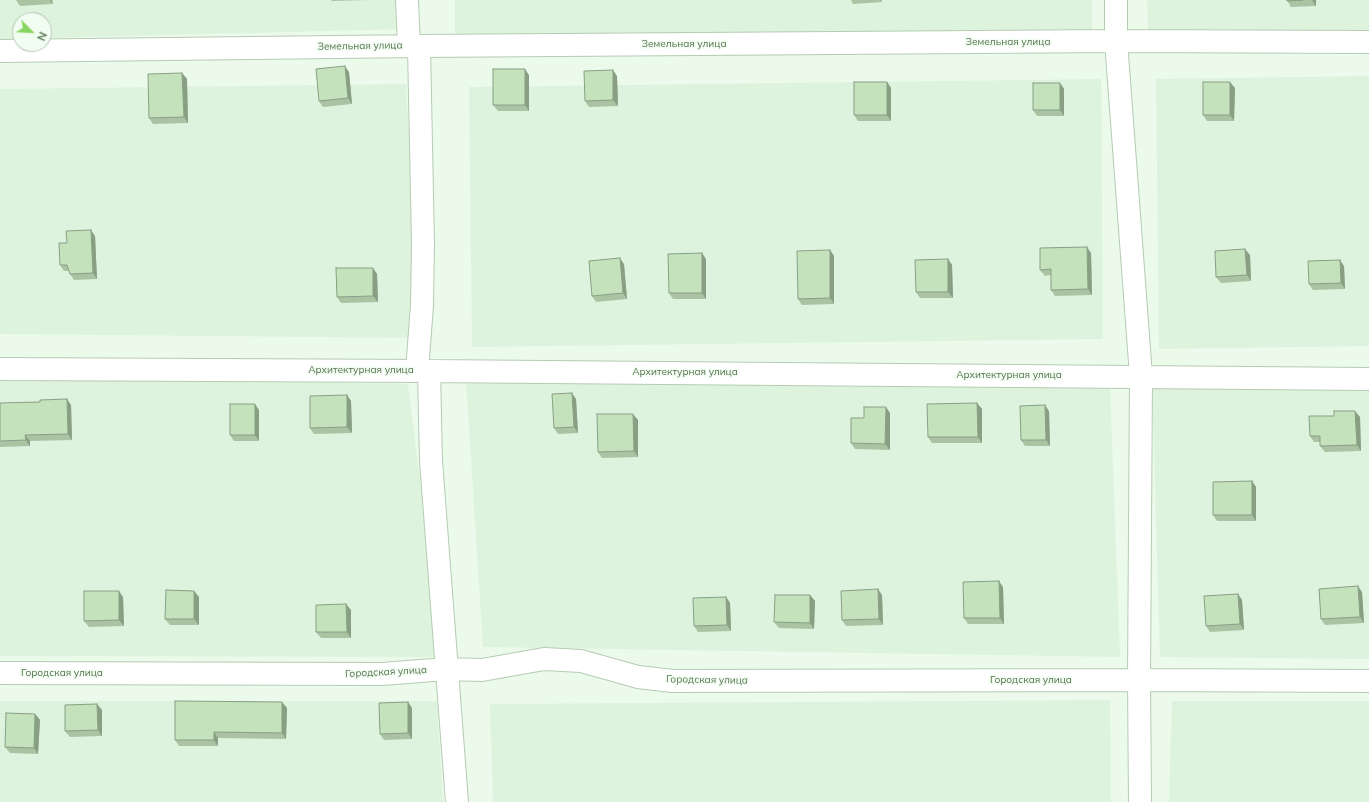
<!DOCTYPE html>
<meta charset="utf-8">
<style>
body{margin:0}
#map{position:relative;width:1369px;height:802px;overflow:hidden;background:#ecfaec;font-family:Mulish,sans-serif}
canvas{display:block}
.north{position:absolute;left:12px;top:12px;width:40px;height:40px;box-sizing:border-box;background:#f2fdf2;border:1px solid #b4c6b2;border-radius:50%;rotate:114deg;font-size:11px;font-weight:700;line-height:16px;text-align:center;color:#587351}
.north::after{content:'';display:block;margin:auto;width:14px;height:18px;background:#88d560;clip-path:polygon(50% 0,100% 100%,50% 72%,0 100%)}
</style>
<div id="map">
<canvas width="1369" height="802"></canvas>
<div class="north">N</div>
</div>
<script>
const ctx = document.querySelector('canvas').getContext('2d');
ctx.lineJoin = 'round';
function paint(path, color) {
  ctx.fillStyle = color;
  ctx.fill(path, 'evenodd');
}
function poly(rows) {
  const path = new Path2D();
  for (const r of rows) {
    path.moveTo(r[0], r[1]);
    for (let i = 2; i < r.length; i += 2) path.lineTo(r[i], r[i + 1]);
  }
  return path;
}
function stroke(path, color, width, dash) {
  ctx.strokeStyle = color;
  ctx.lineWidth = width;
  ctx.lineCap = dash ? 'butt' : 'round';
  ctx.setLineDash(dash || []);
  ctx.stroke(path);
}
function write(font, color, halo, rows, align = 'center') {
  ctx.font = font + ' Mulish,sans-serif';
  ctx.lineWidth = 3;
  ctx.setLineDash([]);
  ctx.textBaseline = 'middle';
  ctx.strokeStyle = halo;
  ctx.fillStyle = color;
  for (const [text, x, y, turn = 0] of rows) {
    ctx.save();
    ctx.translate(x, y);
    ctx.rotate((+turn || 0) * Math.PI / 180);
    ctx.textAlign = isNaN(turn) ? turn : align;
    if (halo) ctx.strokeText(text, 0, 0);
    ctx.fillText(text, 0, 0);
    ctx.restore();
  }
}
paint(poly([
 [0,0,409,0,410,29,44,38,44,20,20,20,20,39,0,39],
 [455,0,1092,0,1092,30,455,40],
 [1147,0,1369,0,1369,31,1148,35],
 [1369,76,1369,346,1159,349,1156,79],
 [1101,79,1103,339,472,347,469,87],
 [406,84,421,338,0,334,0,89],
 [0,377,408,384,442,657,0,656],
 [466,381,1110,384,1120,657,483,647],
 [1152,384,1369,385,1369,659,1160,657],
 [1110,700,1111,802,493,802,490,704],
 [0,701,437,701,443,802,0,802],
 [1172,701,1369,701,1369,802,1169,802]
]), '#def3de');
const minor = poly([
 [407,0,409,46],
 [1116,0,1116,41,1141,376,1139,680,1140,802],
 [0,51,419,46,1116,41,1369,42],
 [0,369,429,371,1369,379],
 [417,371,422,305,423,244,419,46],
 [429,371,431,461,457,802],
 [0,673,382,674,446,669,482,670,544,659,581,661,638,677,673,681,1139,680,1369,681]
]);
stroke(minor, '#b5ccb2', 24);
stroke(minor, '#fff', 22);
paint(poly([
 [16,0,52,0,53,4,20,6],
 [331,0,368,0,332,1],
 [851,0,882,0,882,2,853,4],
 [1287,0,1316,0,1316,6,1291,7],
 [349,72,352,104,323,107,319,101],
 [182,73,187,79,188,123,153,124,149,118],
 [529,75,529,111,498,111,493,105],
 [617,76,618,106,589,107,585,101],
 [887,82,891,88,891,121,858,121,854,115],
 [1060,83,1064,89,1064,116,1037,116,1033,110],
 [1235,88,1234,121,1207,121,1203,115],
 [95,236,97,279,74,280,70,274,69,271,64,271,60,265,67,243],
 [830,250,834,256,834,304,802,305,798,299],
 [1091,253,1092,295,1055,296,1051,290,1051,275,1045,276,1040,270],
 [1250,255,1251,281,1221,283,1216,277],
 [706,259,706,299,673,299,669,293],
 [948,259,952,265,953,298,920,298,916,292],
 [624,264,627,299,596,302,592,296],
 [1344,266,1345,289,1313,290,1309,284],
 [373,268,377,274,378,302,341,303,337,297],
 [347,395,351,401,352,433,314,434,310,428],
 [576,399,578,433,558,434,554,428],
 [0,403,71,405,72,440,30,441,30,446,0,447],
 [977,403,982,409,982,443,932,443,928,437],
 [259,410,259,441,234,441,230,435],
 [1049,411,1050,446,1025,446,1021,440],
 [890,413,890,450,855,449,851,443,864,418],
 [1360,417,1361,451,1325,452,1320,446,1320,442,1314,442,1310,436],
 [638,420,638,457,602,458,598,452],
 [1252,481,1256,487,1256,521,1217,521,1213,515],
 [1003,587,1004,624,968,624,964,618],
 [194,591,199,597,199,625,170,625,165,619],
 [1362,592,1364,623,1325,625,1321,619],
 [1238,594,1242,600,1244,630,1210,632,1206,626],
 [810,595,815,601,814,629,779,628,774,622],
 [882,595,883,625,846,626,842,620],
 [123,597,124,626,89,627,84,621],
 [726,597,730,603,731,631,698,632,694,626],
 [346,604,351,610,351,638,321,638,316,632],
 [287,708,286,739,218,738,218,746,179,746,175,740],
 [412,708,412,739,384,740,380,734],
 [102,710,102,736,70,737,65,731],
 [35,714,40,720,38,754,10,753,5,747]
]), '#a9c3a3');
paint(poly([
 [50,0,52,0,53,4],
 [1312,0,1316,0,1316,6],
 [345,66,349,72,352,104,348,98],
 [525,69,529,75,529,111,525,105],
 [613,70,617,76,618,106,613,100],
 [182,73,187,79,188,123,184,117],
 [887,82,891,88,891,121,887,115],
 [1230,82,1235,88,1234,121,1230,115],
 [1060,83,1064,89,1064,116,1060,110],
 [91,230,95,236,97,279,93,273],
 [1087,247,1091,253,1092,295,1088,289],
 [1245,249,1250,255,1251,281,1247,275],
 [830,250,834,256,834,304,830,298],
 [702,253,706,259,706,299,702,293],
 [620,258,624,264,627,299,623,293],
 [948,259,952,265,953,298,948,292],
 [1340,260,1344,266,1345,289,1341,283],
 [373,268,377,274,378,302,373,296],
 [572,393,576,399,578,433,574,427],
 [347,395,351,401,352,433,347,427],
 [67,399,71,405,72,440,68,434],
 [977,403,982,409,982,443,978,437],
 [255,404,259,410,259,441,255,435],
 [1045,405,1049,411,1050,446,1046,440],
 [886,407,890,413,890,450,885,444],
 [1355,411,1360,417,1361,451,1357,445],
 [633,414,638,420,638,457,634,451],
 [25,435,30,441,30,446,26,440],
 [1252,481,1256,487,1256,521,1252,515],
 [999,581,1003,587,1004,624,1000,618],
 [1358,586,1362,592,1364,623,1360,617],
 [878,589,882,595,883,625,879,619],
 [119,591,123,597,124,626,119,620],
 [194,591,199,597,199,625,194,619],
 [1238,594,1242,600,1244,630,1240,624],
 [810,595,815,601,814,629,810,623],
 [726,597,730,603,731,631,727,625],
 [346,604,351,610,351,638,347,632],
 [282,702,287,708,286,739,282,733],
 [408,702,412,708,412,739,408,733],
 [97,704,102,710,102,736,98,730],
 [35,714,40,720,38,754,34,748],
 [214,732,218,738,218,746,214,740]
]), '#899f84');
const building = poly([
 [1287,0,1303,0,1287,1,1287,0],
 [345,66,348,98,319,101,316,69,345,66],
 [493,69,525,69,525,105,493,105,493,69],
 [613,70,613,100,585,101,584,71,613,70],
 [182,73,184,117,149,118,148,74,182,73],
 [854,82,887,82,887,115,854,115,854,82],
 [1203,82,1230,82,1230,115,1203,115,1203,82],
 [1033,83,1060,83,1060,110,1033,110,1033,83],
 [91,230,93,273,70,274,67,265,60,265,59,243,67,243,66,231,91,230],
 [1087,247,1088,289,1051,290,1051,269,1040,270,1040,248,1087,247],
 [1245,249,1247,275,1216,277,1215,251,1245,249],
 [830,250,830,298,798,299,797,251,830,250],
 [702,253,702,293,669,293,668,254,702,253],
 [620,258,623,293,592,296,589,261,620,258],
 [948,259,948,292,916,292,915,260,948,259],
 [1340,260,1341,283,1309,284,1308,261,1340,260],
 [336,268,373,268,373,296,337,297,336,268],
 [572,393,574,427,554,428,552,394,572,393],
 [347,395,347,427,310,428,310,396,347,395],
 [67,399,68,434,25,435,26,440,0,441,0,403,40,402,40,400,67,399],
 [977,403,978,437,928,437,927,404,977,403],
 [230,404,255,404,255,435,230,435,230,404],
 [1045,405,1046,440,1021,440,1020,406,1045,405],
 [864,407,886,407,885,444,851,443,851,418,864,418,864,407],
 [1334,411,1355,411,1357,445,1320,446,1320,436,1310,436,1309,416,1334,416,1334,411],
 [597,414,633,414,634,451,598,452,597,414],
 [1252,481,1252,515,1213,515,1213,482,1252,481],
 [999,581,1000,618,964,618,963,582,999,581],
 [1358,586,1360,617,1321,619,1319,589,1358,586],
 [878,589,879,619,842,620,841,591,878,589],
 [166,590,194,591,194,619,165,619,166,590],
 [84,591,119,591,119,620,84,621,84,591],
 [1238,594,1240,624,1206,626,1204,596,1238,594],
 [775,595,810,595,810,623,774,622,775,595],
 [726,597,727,625,694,626,693,598,726,597],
 [346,604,347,632,316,632,316,605,346,604],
 [175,701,282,702,282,733,214,732,214,740,175,740,175,701],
 [408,702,408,733,380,734,379,703,408,702],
 [97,704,98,730,65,731,65,705,97,704],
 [6,713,35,714,34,748,5,747,6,713]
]);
paint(building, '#c4e3bd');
stroke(building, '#899f84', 1);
write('10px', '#587351', '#f2fdf2', [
 ["Земельная улица",1008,42],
 ["Земельная улица",684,44],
 ["Земельная улица",360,46,-1],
 ["Архитектурная улица",361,370],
 ["Архитектурная улица",685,372],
 ["Архитектурная улица",1009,375],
 ["Городская улица",386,672,-3],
 ["Городская улица",62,673],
 ["Городская улица",707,680,1],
 ["Городская улица",1031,680]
]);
</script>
